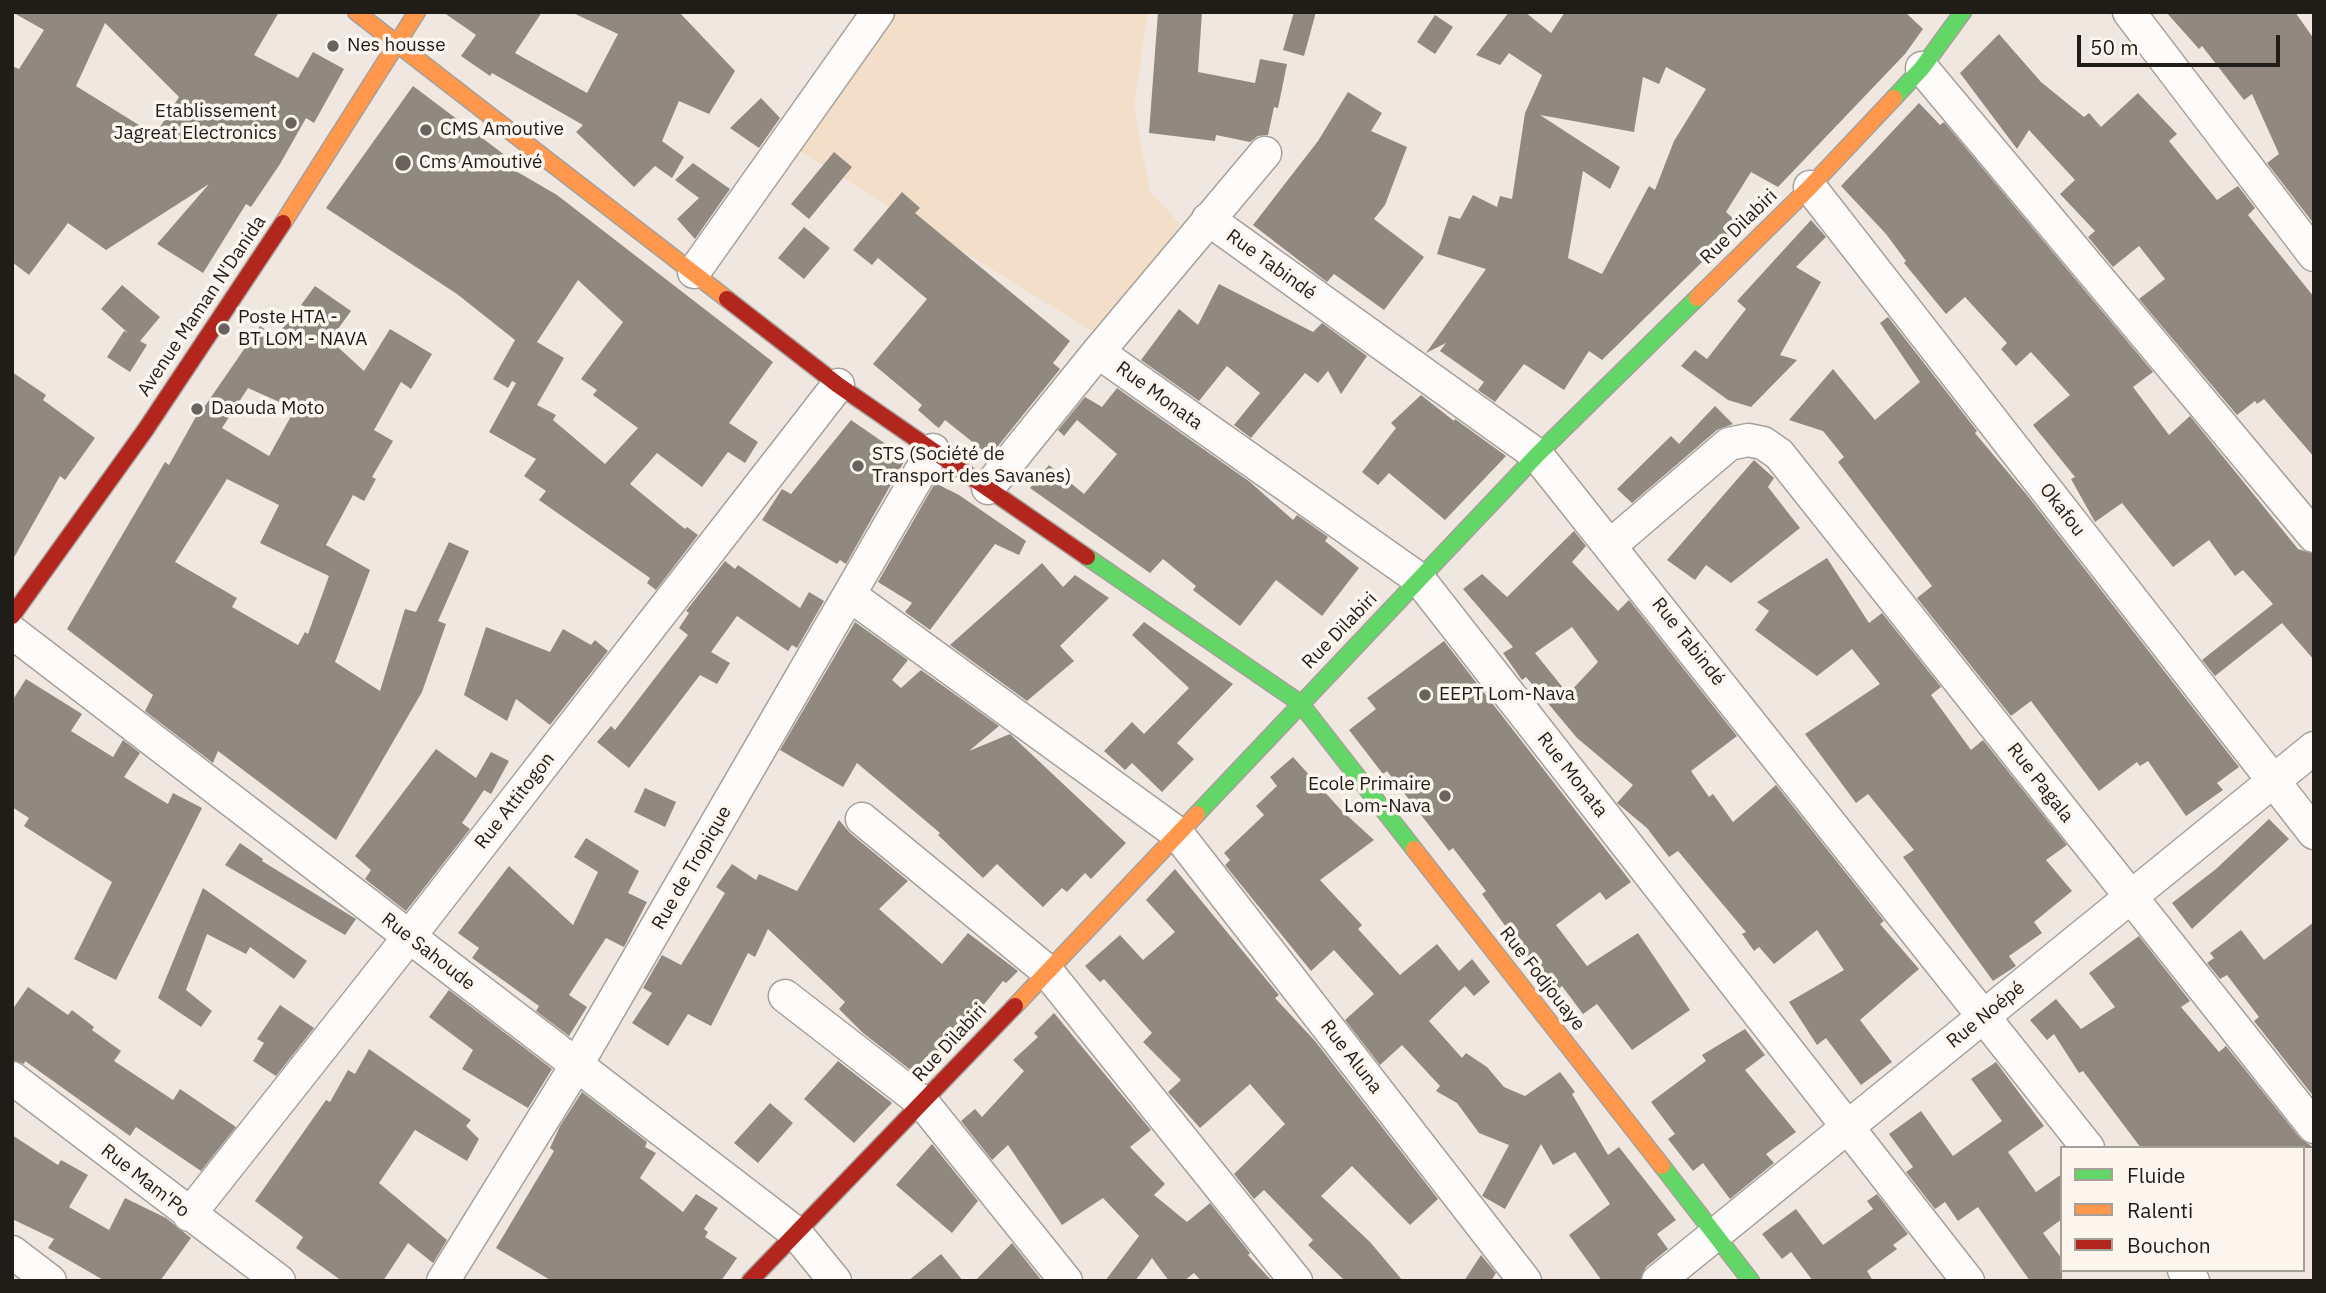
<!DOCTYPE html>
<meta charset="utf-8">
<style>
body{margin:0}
#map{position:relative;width:2326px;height:1293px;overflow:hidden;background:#f0e8e0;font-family:"IBM Plex Sans",sans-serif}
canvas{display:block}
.frame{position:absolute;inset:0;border:14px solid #201c17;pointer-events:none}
.legend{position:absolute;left:2060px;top:1146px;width:245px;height:126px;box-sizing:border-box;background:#fef6ee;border:2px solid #a59f98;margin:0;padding:9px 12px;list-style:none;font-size:21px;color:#201c17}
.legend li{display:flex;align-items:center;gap:14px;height:35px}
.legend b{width:35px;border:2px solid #a59f98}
.scale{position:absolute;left:2077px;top:35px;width:203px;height:32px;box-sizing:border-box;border:4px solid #201c17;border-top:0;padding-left:9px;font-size:21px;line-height:24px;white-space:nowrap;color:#201c17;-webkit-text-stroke:5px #fef6ee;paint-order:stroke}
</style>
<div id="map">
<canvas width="2326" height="1293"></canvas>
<div class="frame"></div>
<ul class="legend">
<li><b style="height:9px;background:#63d668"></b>Fluide</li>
<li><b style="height:9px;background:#ff974d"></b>Ralenti</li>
<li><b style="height:9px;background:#b3261e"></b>Bouchon</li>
</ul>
<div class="scale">50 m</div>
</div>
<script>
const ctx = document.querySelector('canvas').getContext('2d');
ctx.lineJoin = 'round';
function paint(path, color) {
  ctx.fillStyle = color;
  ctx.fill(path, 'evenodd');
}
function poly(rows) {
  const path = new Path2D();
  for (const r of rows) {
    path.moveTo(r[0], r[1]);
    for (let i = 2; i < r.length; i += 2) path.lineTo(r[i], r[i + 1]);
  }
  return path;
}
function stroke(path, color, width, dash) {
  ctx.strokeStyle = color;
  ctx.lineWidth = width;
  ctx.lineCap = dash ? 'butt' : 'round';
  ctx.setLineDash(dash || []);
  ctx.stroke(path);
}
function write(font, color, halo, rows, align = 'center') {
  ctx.font = font + ' "IBM Plex Sans",sans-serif';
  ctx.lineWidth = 7;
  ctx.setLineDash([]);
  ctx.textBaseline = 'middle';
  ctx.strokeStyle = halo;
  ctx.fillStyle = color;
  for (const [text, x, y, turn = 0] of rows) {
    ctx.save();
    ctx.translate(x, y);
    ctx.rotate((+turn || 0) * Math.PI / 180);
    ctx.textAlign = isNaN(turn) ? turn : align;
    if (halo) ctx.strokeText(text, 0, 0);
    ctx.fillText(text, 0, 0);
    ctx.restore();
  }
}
paint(poly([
 [876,12,1148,12,1134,106,1150,191,1180,224,1105,339,783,141]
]), '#f2dec9');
paint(poly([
 [12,12,279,12,254,55,298,78,313,52,344,69,314,123,306,118,280,164,251,207,246,204,203,273,157,244,209,184,106,250,68,223,29,275,12,262,12,66,19,69,44,30],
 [105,23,179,97,155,135,76,86],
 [443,12,542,12,515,53,587,93,618,34,571,12,679,12,735,71,709,114,679,101,662,141,684,157,672,178,655,166,634,187,576,132,583,125,492,73,490,76,461,56,476,35],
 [1158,12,1202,12,1198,72,1255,83,1260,59,1287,64,1278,108,1274,107,1268,135,1258,136,1250,142,1216,135,1215,141,1149,133],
 [1294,12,1316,12,1304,56,1283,50],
 [1509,12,1525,12,1551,33,1565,12,1905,12,1923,29,1905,54,1778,187,1751,172,1726,212,1740,225,1602,360,1589,351,1564,390,1524,364,1495,402,1478,390,1484,382,1440,351,1446,343,1426,353,1486,269,1437,254,1449,216,1460,219,1473,195,1497,207,1500,196,1512,199,1525,113,1542,75,1509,53,1500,65,1476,55],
 [1666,67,1706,89,1674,141,1655,190,1649,186,1602,274,1568,258,1583,171,1610,189,1620,167,1540,115,1634,132,1643,77,1659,84],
 [2166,12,2295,12,2314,39,2314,224,2267,163,2279,154,2252,94,2244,100,2202,46,2199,49],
 [1435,15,1453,27,1435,54,1417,42],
 [1999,34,2041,82,2084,117,2089,113,2101,127,2138,93,2177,134,2169,141,2217,200,2238,186,2255,208,2248,215,2314,297,2314,457,2264,399,2257,404,2255,401,2237,415,2139,299,2165,279,2139,246,2113,267,2088,237,2095,231,2060,194,2075,180,2029,130,2017,149,1960,73],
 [413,86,518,165,514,170,557,195,773,362,729,423,758,442,745,463,728,452,702,487,657,453,630,484,685,529,687,527,698,535,656,590,647,583,650,578,539,500,546,491,524,476,536,459,489,432,516,383,512,381,508,388,493,379,515,340,457,294,326,208],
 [578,280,623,322,581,379,597,390,593,395,638,428,605,464,553,420,556,415,537,405,564,358,537,342],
 [1348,92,1382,113,1371,131,1407,147,1385,205,1374,219,1424,257,1384,310,1334,274,1327,282,1253,225,1318,141],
 [761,98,780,118,759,148,730,128],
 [1919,103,1940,125,1944,122,2153,372,2133,387,2169,435,2190,416,2298,549,2314,554,2314,660,2282,623,2215,676,2202,660,2273,604,2243,570,2235,576,2209,540,2173,567,2122,503,2095,522,2071,479,2075,477,2033,425,2070,395,2031,352,2016,366,2001,349,2007,343,1965,297,1946,314,1904,263,1906,261,1886,234,1841,186],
 [834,152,852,167,809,219,791,204],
 [693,163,730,189,695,239,677,219,699,198,675,180],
 [902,192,920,208,915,213,1070,341,1053,363,1060,369,990,456,945,420,939,428,936,426,918,410,922,405,873,364,927,299,878,258,872,265,853,250],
 [1811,220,1826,237,1796,267,1821,282,1780,355,1797,360,1751,407,1728,400,1681,366,1695,350,1707,359,1746,309,1737,301],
 [804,227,830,248,804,279,778,258],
 [1219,284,1313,332,1322,323,1367,356,1341,394,1328,371,1318,383,1305,373,1251,438,1234,425,1260,393,1227,366,1199,401,1141,360,1179,309,1198,325],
 [122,285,160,317,140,341,147,345,130,372,107,357,124,331,128,333,101,309],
 [315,286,351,311,330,340,364,371,390,329,432,354,411,389,401,382,374,430,393,441,372,477,376,479,364,501,353,495,326,545,370,570,335,662,380,691,405,609,416,612,449,542,469,551,438,621,446,624,422,692,336,840,218,751,213,763,145,711,153,695,67,629,165,462,169,465,203,404,205,406,260,326,275,336,304,306,301,305],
 [248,388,295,409,269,456,222,428],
 [227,479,279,505,260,543,329,576,308,634,305,632,298,645,232,607,237,598,175,562],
 [1888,317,1977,431,1975,433,2027,495,2239,767,2217,783,2223,790,2186,816,2148,761,2140,766,2137,762,2099,791,2031,701,2011,716,1917,598,1932,586,1838,462,1844,457,1823,431,1789,420,1833,369,1875,420,1920,382,1880,323],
 [12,372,46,395,43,400,95,438,65,480,60,476,12,561],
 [1117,388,1250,482,1293,520,1297,515,1328,537,1325,541,1359,568,1322,616,1276,580,1240,626,1193,590,1196,586,1163,559,1150,573,1030,488,1049,465,1084,494,1117,454,1077,420,1064,436,1058,430,1085,397,1102,407],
 [1421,395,1454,421,1455,419,1506,456,1445,520,1389,473,1378,485,1362,472,1396,428,1391,423],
 [1715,406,1733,424,1717,430,1632,503,1617,489,1671,436,1679,444],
 [851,420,906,458,846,564,840,560,837,564,762,520,782,489,791,494],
 [1754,460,1774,478,1768,487,1800,528,1731,583,1706,565,1695,580,1667,560],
 [935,483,959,495,1026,541,1019,555,995,544,930,630,905,612,912,603,878,582],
 [1574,531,1586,546,1572,562,1618,611,1629,600,1737,736,1691,771,1709,797,1713,794,1733,822,1776,785,1884,921,1880,924,1919,969,1860,1020,1892,1062,1861,1085,1826,1038,1817,1045,1789,1002,1844,970,1817,930,1774,964,1759,947,1754,951,1742,934,1746,932,1678,851,1669,857,1647,828,1617,803,1633,785,1577,738,1526,677,1522,680,1503,653,1513,647,1463,589,1482,574,1507,597],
 [1572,627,1598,662,1568,694,1535,653],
 [1827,558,1869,623,1882,613,1941,687,1931,695,1971,750,1983,740,2067,845,2046,860,2072,891,2034,922,2042,933,2009,956,2016,966,1993,981,1903,857,1914,850,1868,794,1856,803,1805,734,1880,684,1852,649,1817,676,1755,630,1769,611,1757,602],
 [725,561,735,569,738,565,800,608,809,592,824,601,797,648,792,645,788,651,737,616,711,652,730,663,717,684,700,675,629,768,597,742,611,726,615,730,688,635,679,628,689,613,686,611],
 [1042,563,1063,587,1075,575,1109,598,1060,646,1074,661,1027,701,950,645],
 [855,622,908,660,892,680,901,688,921,670,999,726,969,751,1010,734,1126,843,1091,879,1085,873,1067,892,1062,888,1043,907,997,864,983,878,938,835,940,833,857,763,843,787,780,750],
 [1144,622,1233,684,1177,743,1194,759,1162,792,1132,763,1125,770,1104,751,1132,722,1144,734,1189,688,1132,635],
 [486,627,550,652,563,629,591,645,595,640,608,651,550,725,516,699,507,721,464,695],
 [1444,641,1631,882,1606,900,1600,892,1556,925,1587,966,1638,933,1690,1010,1632,1050,1597,1004,1583,1014,1562,986,1554,993,1482,894,1486,891,1453,848,1449,851,1387,771,1383,774,1349,730,1376,709,1367,698],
 [26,679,82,714,71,731,113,757,123,740,140,753,124,777,168,804,173,793,202,808,116,980,74,959,112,882,24,826,29,818,12,807,12,701],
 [436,749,476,778,491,752,509,761,491,794,484,790,462,823,470,829,406,911,365,879,371,870,355,856],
 [1293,757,1341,810,1374,840,1320,880,1362,925,1358,929,1400,975,1437,944,1459,971,1472,959,1490,982,1474,996,1465,986,1429,1021,1462,1058,1466,1053,1487,1067,1504,1087,1525,1096,1560,1072,1575,1092,1572,1094,1608,1155,1619,1147,1676,1220,1657,1234,1668,1249,1646,1267,1640,1281,1602,1281,1569,1235,1610,1204,1575,1152,1553,1165,1541,1144,1505,1209,1482,1196,1509,1145,1479,1133,1457,1103,1436,1091,1440,1086,1402,1045,1380,1065,1345,1020,1374,994,1334,950,1311,971,1225,865,1230,860,1224,853,1264,815,1256,806,1277,786,1270,777],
 [645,788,676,802,665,827,634,812],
 [2269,819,2289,839,2192,929,2172,903,2216,869],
 [839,820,850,833,908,881,879,909,942,964,968,933,1018,971,1006,983,1003,981,972,1019,969,1017,934,1057,930,1053,913,1072,863,1033,839,1009,845,1002,768,929,755,957,748,953,711,1026,688,1014,668,1046,632,1023,652,993,643,988,662,955,681,965,725,893,716,887,732,864,756,880,759,874,797,891],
 [586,838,639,871,628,893,647,902,624,947,606,938,569,995,587,1007,569,1036,536,1011,539,1006,472,958,479,948,458,933,509,866,573,925,598,872,574,857],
 [240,843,263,859,262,861,356,919,345,935,225,865],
 [1175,869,1279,995,1275,998,1315,1041,1438,1199,1410,1225,1352,1166,1321,1196,1370,1242,1403,1281,1345,1281,1308,1245,1313,1240,1264,1190,1254,1199,1234,1174,1285,1124,1250,1084,1200,1128,1168,1092,1181,1080,1143,1042,1152,1033,1104,979,1100,982,1085,966,1120,935,1143,960,1175,932,1146,900],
 [203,888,307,961,294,979,250,947,246,954,207,934,186,990,212,1011,201,1027,158,998],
 [2314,922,2314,1097,2254,1021,2259,1017,2227,975,2220,979,2207,963,2214,958,2210,953,2241,930,2264,960],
 [2139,936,2190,1001,2181,1007,2219,1052,2226,1046,2300,1138,2314,1148,2141,1148,2083,1071,2079,1073,2054,1034,2047,1040,2030,1020,2056,999,2081,1029,2115,1007,2089,973],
 [28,987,68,1015,72,1010,94,1027,92,1030,121,1051,114,1061,173,1100,180,1089,236,1127,201,1171,136,1127,130,1136,25,1061,24,1064,12,1060,12,1010],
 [449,990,552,1069,528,1108,462,1069,473,1050,429,1017],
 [280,1005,314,1028,276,1076,253,1061,264,1043,257,1039],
 [1054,1013,1151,1130,1130,1147,1165,1184,1154,1195,1187,1222,1210,1203,1250,1253,1248,1255,1272,1281,1201,1281,1194,1273,1184,1281,1169,1281,1152,1258,1135,1281,1105,1281,1139,1236,1103,1198,1062,1225,1008,1145,992,1160,961,1121,975,1109,982,1117,1024,1071,1013,1060,1038,1037,1034,1033],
 [1745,1029,1765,1055,1745,1070,1796,1132,1766,1154,1774,1163,1730,1199,1703,1163,1693,1171,1668,1139,1675,1134,1651,1102,1706,1061,1702,1055],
 [369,1049,471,1120,466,1126,479,1139,467,1161,415,1130,379,1183,447,1240,433,1263,408,1243,383,1281,342,1281,296,1248,303,1237,255,1201,326,1100,330,1102,348,1070,355,1074],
 [838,1061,892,1103,854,1143,804,1099],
 [1996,1062,2044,1126,2008,1152,2036,1192,2062,1174,2062,1219,2043,1233,2062,1259,2062,1281,2030,1281,1978,1207,1958,1221,1945,1202,1935,1209,1906,1172,1913,1167,1889,1134,1921,1111,1953,1156,2002,1121,1971,1079],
 [582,1092,647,1142,645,1147,656,1153,640,1178,683,1212,696,1194,718,1208,704,1229,708,1232,705,1237,737,1258,721,1281,552,1281,496,1248,554,1151,550,1148,560,1126],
 [770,1103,793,1123,758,1163,734,1143],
 [12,1135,58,1165,61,1160,88,1175,69,1207,109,1230,125,1198,166,1218,191,1238,160,1281,105,1281,48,1248,54,1239,12,1219],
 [932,1144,978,1201,952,1233,896,1185],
 [1877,1194,1908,1234,1893,1245,1897,1249,1867,1271,1873,1281,1813,1281,1791,1252,1782,1259,1762,1234,1796,1209,1823,1245,1873,1209,1867,1201],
 [1012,1243,1042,1281,975,1281],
 [941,1254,963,1281,908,1281],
 [1481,1255,1496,1273,1491,1281,1464,1281]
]), '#918980');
const street = poly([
 [2129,12,2314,255],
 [1922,68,2314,536],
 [1810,187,2314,833],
 [1208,219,1537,455,2088,1148],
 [694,272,878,12],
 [1098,352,1419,579,1968,1281],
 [988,488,1098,352,1265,153],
 [1611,545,1729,444,1748,440,1763,443,1779,454,2314,1127],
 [851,596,1177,833,1525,1281],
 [12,632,796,1233,835,1281],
 [862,819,1046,970,1296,1281],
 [785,996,923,1103,1066,1281],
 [12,1078,279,1281],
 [189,1215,409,937,838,385],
 [12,1252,50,1281],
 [2184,1270,2193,1281],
 [443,1281,576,1066,933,450],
 [1658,1281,2314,748]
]);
const fast = poly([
 [1894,98,1922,68,1963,12],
 [1087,557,1300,703,1414,849],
 [1197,814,1537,455,1697,298],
 [1662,1166,1751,1281]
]);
const slow = poly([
 [356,12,727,299],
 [283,223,417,12],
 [1697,298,1810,187,1894,98],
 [1414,849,1662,1166],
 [1015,1006,1197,814]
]);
const jam = poly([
 [727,299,838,385,1087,557],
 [12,616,146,429,283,223],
 [750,1281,1015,1006]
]);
stroke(street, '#a6a09a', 35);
stroke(fast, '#a6a09a', 19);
stroke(slow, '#a6a09a', 19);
stroke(jam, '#a6a09a', 19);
stroke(street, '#fdfcfa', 32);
stroke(fast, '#63d668', 16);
stroke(slow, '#ff974d', 16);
stroke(jam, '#b3261e', 16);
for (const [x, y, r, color] of [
 [333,46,7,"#69635d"],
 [291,123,7,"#69635d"],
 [426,130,7,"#69635d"],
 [403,163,9,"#69635d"],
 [224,329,7,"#69635d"],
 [197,409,7,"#69635d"],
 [858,466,7,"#69635d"],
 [1425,695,7,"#69635d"],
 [1445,796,7,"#69635d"]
]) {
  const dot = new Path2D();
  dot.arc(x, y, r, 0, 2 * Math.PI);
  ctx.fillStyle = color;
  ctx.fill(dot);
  stroke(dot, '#fef6ee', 2.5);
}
write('19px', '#201c17', '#fef6ee', [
 ["Nes housse",347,46],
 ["Etablissement",277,112,"right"],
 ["Jagreat Electronics",277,134,"right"],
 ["CMS Amoutive",440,130],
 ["Cms Amoutivé",419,163],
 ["Poste HTA -",238,318],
 ["BT LOM - NAVA",238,340],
 ["Daouda Moto",211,409],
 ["STS (Société de",872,455],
 ["Transport des Savanes)",872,477],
 ["EEPT Lom-Nava",1439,695],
 ["Ecole Primaire",1431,785,"right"],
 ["Lom-Nava",1431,807,"right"]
], 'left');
write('19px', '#201c17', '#fef6ee', [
 ["Rue Dilabiri",1739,227,-44],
 ["Rue Tabindé",1271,265,36],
 ["Avenue Maman N'Danida",202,306,-56],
 ["Rue Monata",1159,396,36],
 ["Okafou",2062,510,52],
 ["Rue Dilabiri",1340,631,-46],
 ["Rue Tabindé",1688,642,52],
 ["Rue Monata",1572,775,52],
 ["Rue Pagala",2040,783,52],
 ["Rue Attitogon",515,801,-52],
 ["Rue de Tropique",692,868,-60],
 ["Rue Sahoude",428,952,38],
 ["Rue Fodjouaye",1542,979,52],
 ["Rue Noépé",1986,1015,-39],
 ["Rue Dilabiri",950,1043,-47],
 ["Rue Aluna",1351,1057,52],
 ["Rue Mam'Po",145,1181,38]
]);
</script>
